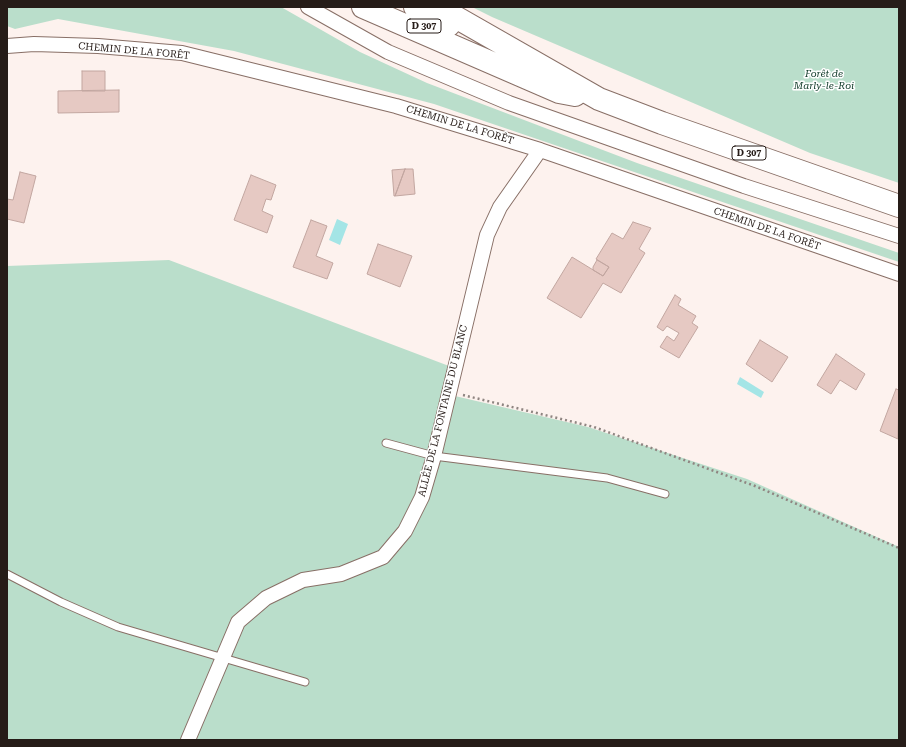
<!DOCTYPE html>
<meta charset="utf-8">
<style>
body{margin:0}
#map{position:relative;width:906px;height:747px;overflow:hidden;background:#fdf2ee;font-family:"Roboto Serif",serif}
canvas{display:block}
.frame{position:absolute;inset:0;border:8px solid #261c18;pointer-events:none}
</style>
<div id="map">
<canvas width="906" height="747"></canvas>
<div class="frame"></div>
</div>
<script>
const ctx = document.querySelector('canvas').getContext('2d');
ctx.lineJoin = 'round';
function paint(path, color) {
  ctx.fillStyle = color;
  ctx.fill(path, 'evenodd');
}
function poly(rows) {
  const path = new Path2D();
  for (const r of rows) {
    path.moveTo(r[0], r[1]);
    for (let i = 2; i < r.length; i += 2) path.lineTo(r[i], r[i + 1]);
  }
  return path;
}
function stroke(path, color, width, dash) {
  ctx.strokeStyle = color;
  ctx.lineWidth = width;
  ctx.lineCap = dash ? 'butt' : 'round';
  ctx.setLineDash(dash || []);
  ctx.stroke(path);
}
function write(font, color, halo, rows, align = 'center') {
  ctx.font = font + ' "Roboto Serif",serif';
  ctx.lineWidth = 3;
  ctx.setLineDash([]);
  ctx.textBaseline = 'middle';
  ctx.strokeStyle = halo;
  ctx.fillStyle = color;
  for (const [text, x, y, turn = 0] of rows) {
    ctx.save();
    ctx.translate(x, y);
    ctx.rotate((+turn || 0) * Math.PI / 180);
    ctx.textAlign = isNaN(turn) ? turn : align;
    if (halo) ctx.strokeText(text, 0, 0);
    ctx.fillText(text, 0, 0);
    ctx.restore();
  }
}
paint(poly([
 [7,7,281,7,360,52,427,83,637,163,899,253,899,262,434,104,234,51,58,19,15,29,7,26],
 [472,7,899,7,899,183,810,153,492,17],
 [169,260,449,366,442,393,588,427,747,479,899,547,899,740,7,740,7,266]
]), '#badecb');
paint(poly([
 [337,219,348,224,340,245,329,240],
 [740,377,764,392,761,398,737,384]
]), '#a4e5e6');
const building = poly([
 [82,71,105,71,105,91,82,91,82,71],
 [119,90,119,112,58,113,58,91,119,90],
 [405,169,413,169,415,194,395,196,405,169],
 [405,169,395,196,394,196,392,170,405,169],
 [20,172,36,176,24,223,7,219,7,199,13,200,20,172],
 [251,175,276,185,271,200,266,199,262,211,273,216,267,233,234,220,251,175],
 [311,220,327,226,316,256,333,263,327,279,293,267,311,220],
 [633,222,651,228,639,249,645,253,621,293,603,283,581,318,547,298,572,257,603,276,609,267,596,259,612,233,623,239,633,222],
 [378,244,412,256,400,287,367,274,378,244],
 [597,260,609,267,603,276,593,270,593,267,597,260],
 [675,295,681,299,678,305,696,316,692,323,698,327,679,358,660,347,667,336,674,341,679,333,667,326,663,331,657,327,675,295],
 [760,340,788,357,772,382,746,364,760,340],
 [836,354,865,374,856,390,840,380,831,394,817,385,836,354],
 [896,389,899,390,898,439,880,431,896,389]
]);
paint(building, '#e6c9c3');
stroke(building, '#c2a6a0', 1);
const service = poly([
 [386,443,434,456,607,478,665,494],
 [7,574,61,602,118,627,305,682]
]);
const minor = poly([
 [308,7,388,52,509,103,744,186,899,236],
 [7,46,34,44,98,46,182,53,396,106,540,150,899,274],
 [188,740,238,622,266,598,303,580,341,574,383,557,405,531,422,497,434,456,487,235,500,207,540,150]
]);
const primary = poly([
 [363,7,559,92,575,95],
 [415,7,449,25],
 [438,7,599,99,662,123,899,206]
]);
stroke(service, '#886f66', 9);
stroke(minor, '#886f66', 16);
stroke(primary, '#886f66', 24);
stroke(poly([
 [463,395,594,427,755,486,899,548]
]), '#8f8581', 2.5, [2, 3]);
stroke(service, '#fff', 7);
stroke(minor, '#fff', 14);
stroke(primary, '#fff', 22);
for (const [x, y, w] of [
 [424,26,34],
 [749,153,34]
]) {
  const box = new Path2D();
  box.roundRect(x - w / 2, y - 7, w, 14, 3);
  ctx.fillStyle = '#fff';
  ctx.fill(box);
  stroke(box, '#261c18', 1);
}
write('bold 9px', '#261c18', null, [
 ["D 307",424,26],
 ["D 307",749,153]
]);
write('10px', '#261c18', '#fff', [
 ["CHEMIN DE LA FORÊT",134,51,5],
 ["CHEMIN DE LA FORÊT",460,125,17],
 ["CHEMIN DE LA FORÊT",767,229,19],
 ["ALLÉE DE LA FONTAINE DU BLANC",443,411,-76]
]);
write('italic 10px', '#0c3725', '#fff', [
 ["Forêt de",824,74],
 ["Marly-le-Roi",824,86]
]);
</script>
